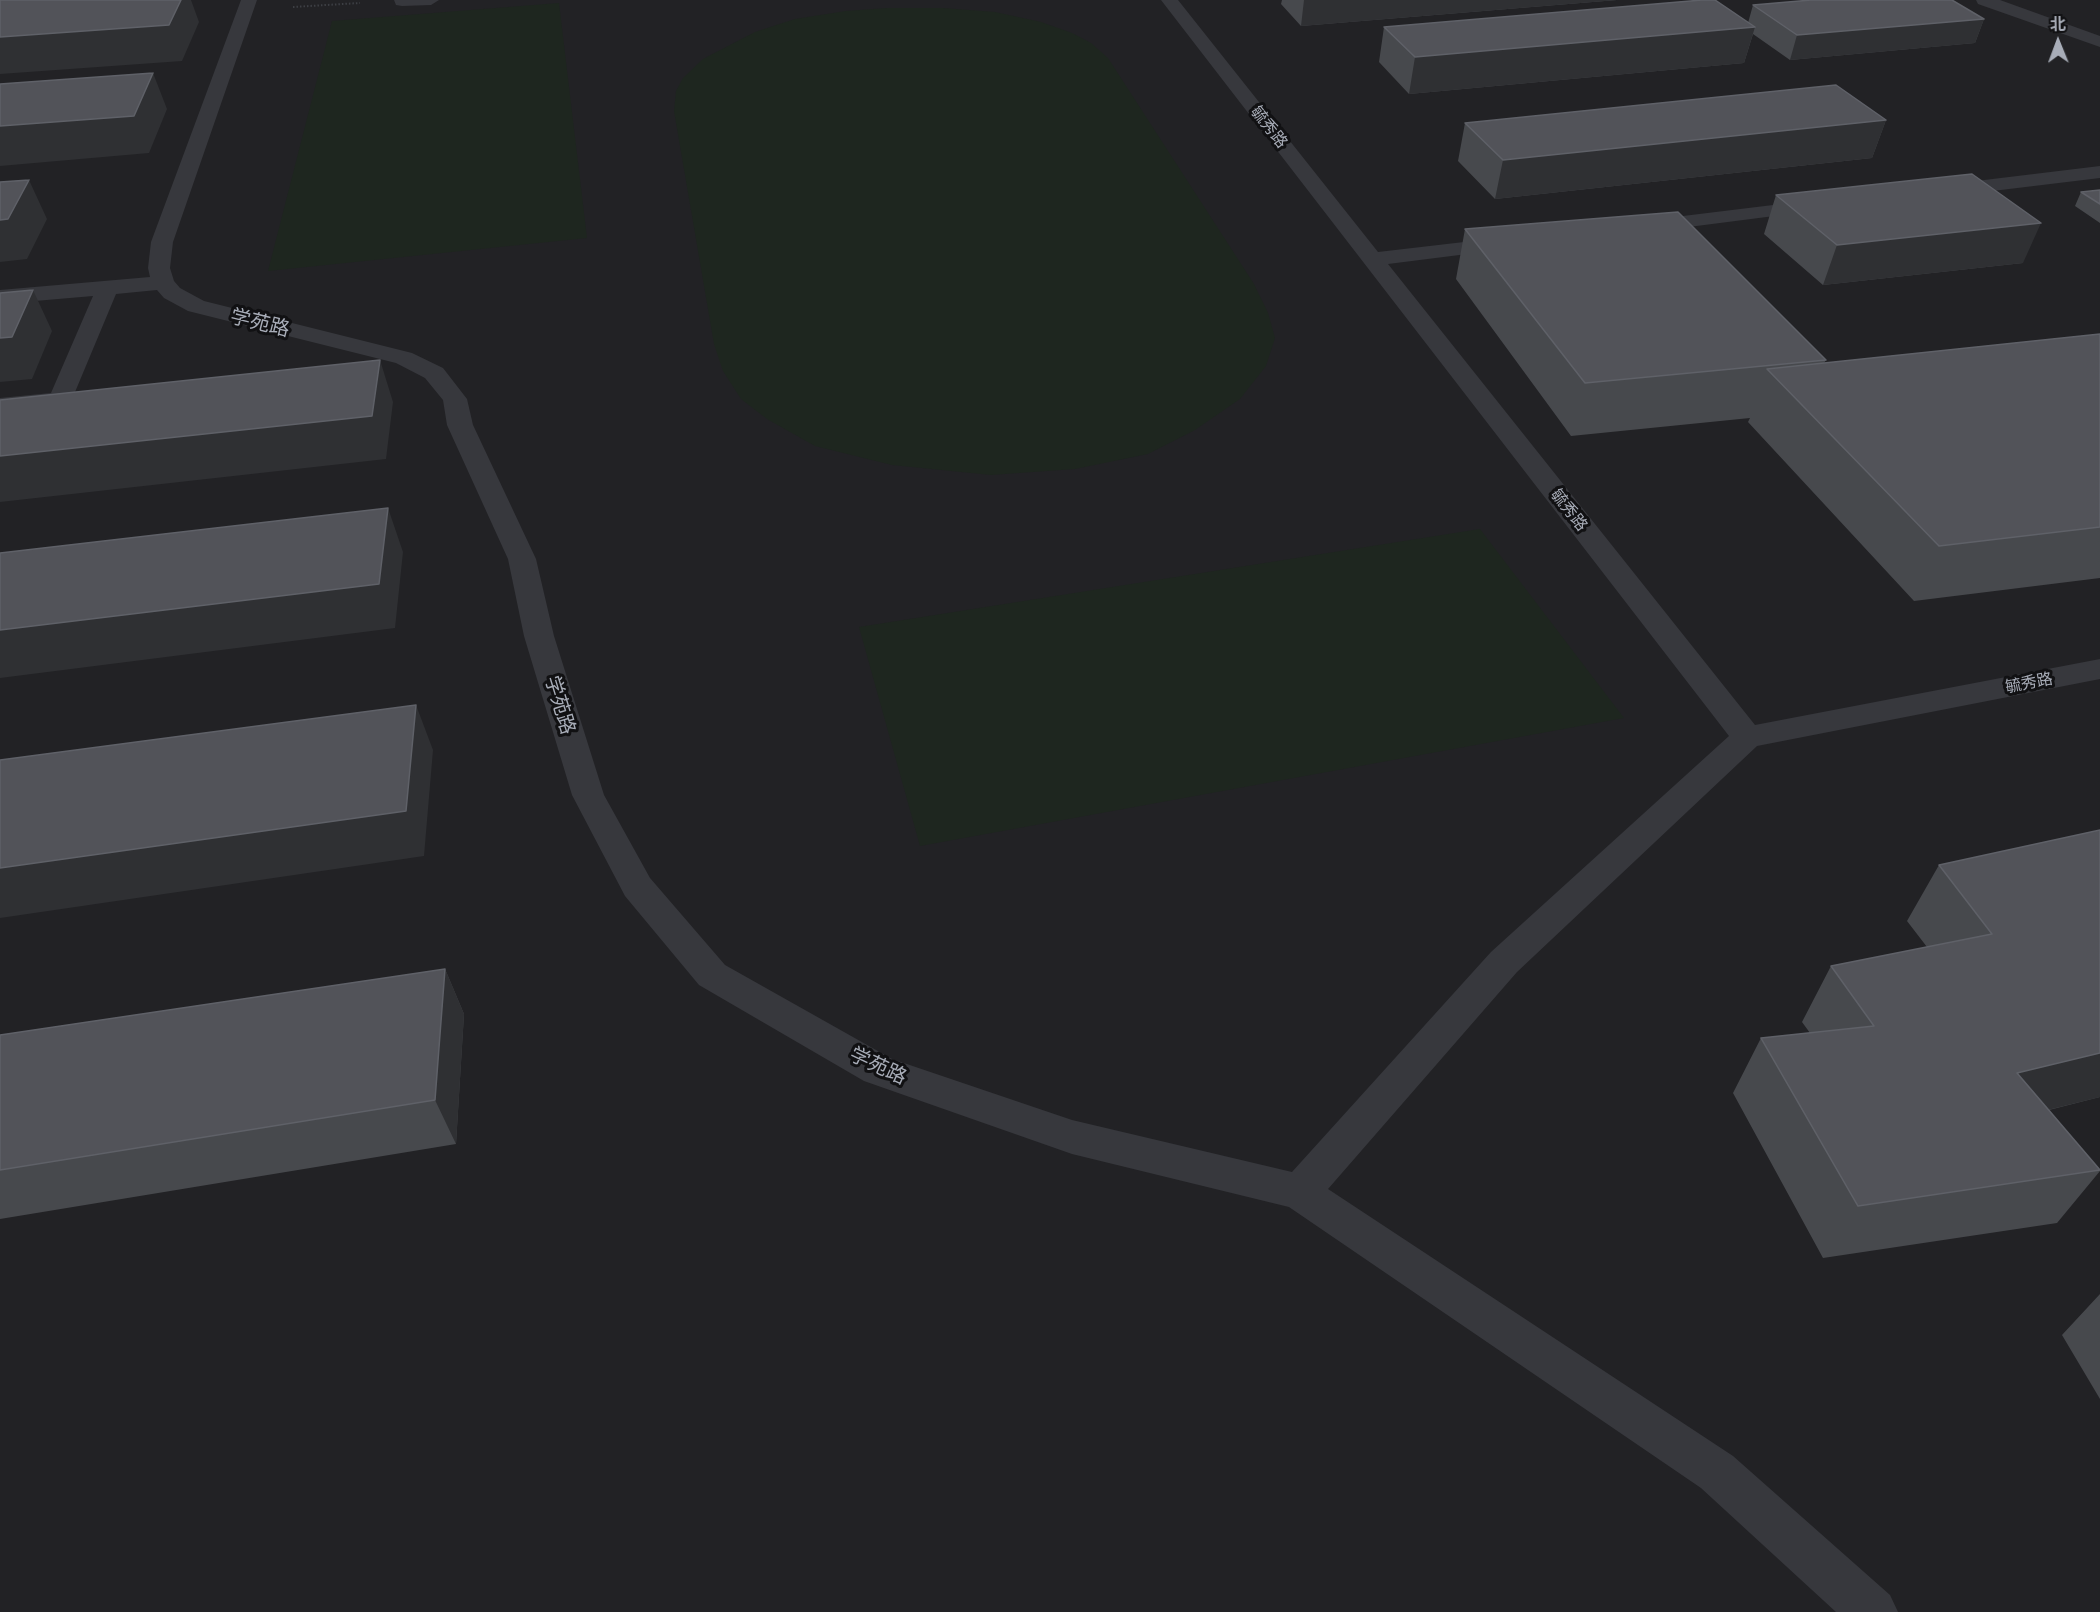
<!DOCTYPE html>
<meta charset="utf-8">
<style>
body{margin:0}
#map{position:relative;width:2100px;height:1612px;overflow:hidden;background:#161618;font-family:"Golos Text","Noto Sans SC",sans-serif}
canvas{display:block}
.north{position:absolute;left:2028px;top:12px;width:60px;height:60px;-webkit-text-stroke:4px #111113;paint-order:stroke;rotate:359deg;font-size:16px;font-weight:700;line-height:24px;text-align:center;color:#a8adb8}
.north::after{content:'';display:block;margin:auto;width:21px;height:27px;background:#a8adb8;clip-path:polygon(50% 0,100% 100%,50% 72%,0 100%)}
</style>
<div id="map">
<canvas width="2100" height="1612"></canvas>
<div class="north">北</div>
</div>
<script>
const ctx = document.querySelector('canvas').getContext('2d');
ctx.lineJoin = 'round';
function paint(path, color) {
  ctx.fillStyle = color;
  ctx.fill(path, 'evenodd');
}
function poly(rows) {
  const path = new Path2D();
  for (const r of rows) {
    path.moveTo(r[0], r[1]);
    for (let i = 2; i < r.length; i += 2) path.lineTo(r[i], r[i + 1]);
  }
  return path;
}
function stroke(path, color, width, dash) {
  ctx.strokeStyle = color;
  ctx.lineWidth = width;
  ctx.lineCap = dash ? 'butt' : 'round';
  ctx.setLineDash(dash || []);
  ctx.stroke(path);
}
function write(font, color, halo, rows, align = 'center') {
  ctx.font = font + ' "Golos Text","Noto Sans SC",sans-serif';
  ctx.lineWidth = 6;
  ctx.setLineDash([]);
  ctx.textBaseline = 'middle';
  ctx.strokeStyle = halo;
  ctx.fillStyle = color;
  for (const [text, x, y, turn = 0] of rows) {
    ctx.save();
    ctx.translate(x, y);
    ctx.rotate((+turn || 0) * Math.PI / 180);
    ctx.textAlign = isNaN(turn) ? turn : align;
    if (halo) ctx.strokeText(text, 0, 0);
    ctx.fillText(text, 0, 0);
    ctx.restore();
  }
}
paint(poly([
 [0,0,2100,0,2100,1612,0,1612]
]), '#222225');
paint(poly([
 [559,3,587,238,268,271,332,21],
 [887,8,943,8,995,12,1041,22,1072,33,1091,43,1108,58,1254,284,1268,313,1275,338,1266,366,1240,399,1195,430,1148,454,1075,469,991,475,892,465,815,446,767,419,741,399,723,371,714,344,674,111,676,91,683,78,703,59,755,32,795,19,846,11],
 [1480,529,1624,718,920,846,859,627]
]), '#1e261f');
stroke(poly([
 [293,7,360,3]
]), '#3d3f44', 2, [1.5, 2]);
paint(poly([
 [241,0,257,0,173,242,170,268,174,281,180,288,204,301,412,353,443,368,467,399,473,425,536,559,554,636,604,795,650,878,725,965,892,1059,1072,1120,1292,1172,1491,952,1729,736,1161,0,1178,0,1378,252,1507,237,1515,238,1518,243,1515,248,1507,249,1388,264,1755,725,2100,659,2100,679,1757,746,1517,972,1328,1189,1733,1456,1890,1595,1898,1612,1836,1612,1701,1488,1289,1207,1072,1154,864,1081,699,985,625,896,572,795,524,636,508,559,447,425,443,400,425,378,396,363,188,311,164,298,157,290,116,294,70,404,0,412,0,398,51,393,93,296,0,304,0,290,150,277,148,268,151,242,241,0],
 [394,0,439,0,431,5,402,6,396,5,394,0],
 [1976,0,2000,0,2100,36,2100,47,1978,4,1976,0],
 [2100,166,2100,178,1943,197,1936,195,1933,191,1936,187,1943,185,2100,166],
 [1814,200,1821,202,1824,206,1821,210,1642,233,1634,232,1631,227,1634,222,1642,221,1814,200]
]), '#37383d');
paint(poly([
 [1282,0,1617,0,1301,26,1281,4],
 [1753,5,1984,19,1975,43,1790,60,1753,34,1744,63,1409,94,1379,62,1384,27,1748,23],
 [1886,120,1872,158,1495,199,1458,161,1465,123],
 [2100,190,2100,223,2075,206,2081,192],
 [1776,195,2023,263,1823,285,1764,234],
 [1465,229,1826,360,1824,363,2100,334,2100,578,1914,601,1748,422,1750,418,1571,436,1456,279],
 [2100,830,2100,1097,2049,1110,2100,1170,2100,1171,2057,1223,1823,1258,1733,1093,1761,1038,1810,1033,1802,1022,1831,966,1927,947,1907,921,1939,865],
 [445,969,464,1014,456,1144,0,1219,0,1035],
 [2100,1294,2100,1399,2062,1335]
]), '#47494d');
paint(poly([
 [181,0,191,0,199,22,182,61,0,74,0,37],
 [1304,0,1617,0,1301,26],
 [1984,19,1975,43,1790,60,1797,35],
 [1755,27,1744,63,1409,94,1415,57],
 [153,73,167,109,149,153,0,166,0,126],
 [1886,120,1872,158,1495,199,1503,160],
 [29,180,47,219,27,259,0,262,0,220],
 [2041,223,2023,263,1823,285,1837,245],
 [33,290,52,331,32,379,0,382,0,338],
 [380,360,393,402,386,459,0,502,0,456],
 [388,508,403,552,395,628,0,678,0,630],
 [416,705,433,750,424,856,0,918,0,868],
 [445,969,464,1014,456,1144,435,1100],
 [2100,1053,2100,1097,1979,1127,2017,1073]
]), '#2f3033');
const building = poly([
 [0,0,181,0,169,25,0,37,0,0],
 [1702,0,1715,0,1755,27,1415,57,1384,27,1702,0],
 [1811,0,1952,0,1984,19,1797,35,1753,5,1811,0],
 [153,73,134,116,0,126,0,84,153,73],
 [1836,85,1886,120,1503,160,1465,123,1836,85],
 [1972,174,2041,223,1837,245,1776,195,1972,174],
 [29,180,8,219,0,220,0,182,29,180],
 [2100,190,2100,204,2081,192,2100,190],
 [1678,212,1826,360,1585,383,1465,229,1678,212],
 [33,290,12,337,0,338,0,293,33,290],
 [2100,334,2100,527,1939,546,1767,369,2100,334],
 [380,360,372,416,0,456,0,400,380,360],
 [388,508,379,584,0,630,0,553,388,508],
 [416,705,406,811,0,868,0,760,416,705],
 [2100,830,2100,1053,2017,1073,2100,1170,1858,1206,1761,1038,1874,1026,1831,966,1992,934,1939,865,2100,830],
 [445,969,435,1100,0,1170,0,1035,445,969]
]);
paint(building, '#525359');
stroke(building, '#5f6168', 1.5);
write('16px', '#a8adb8', '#111113', [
 ["毓秀路",1269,127,52],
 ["毓秀路",1569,510,52],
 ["毓秀路",2029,683,-11]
]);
write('20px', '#a8adb8', '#111113', [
 ["学苑路",260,323,14],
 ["学苑路",560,705,73],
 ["学苑路",878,1066,25]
]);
</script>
